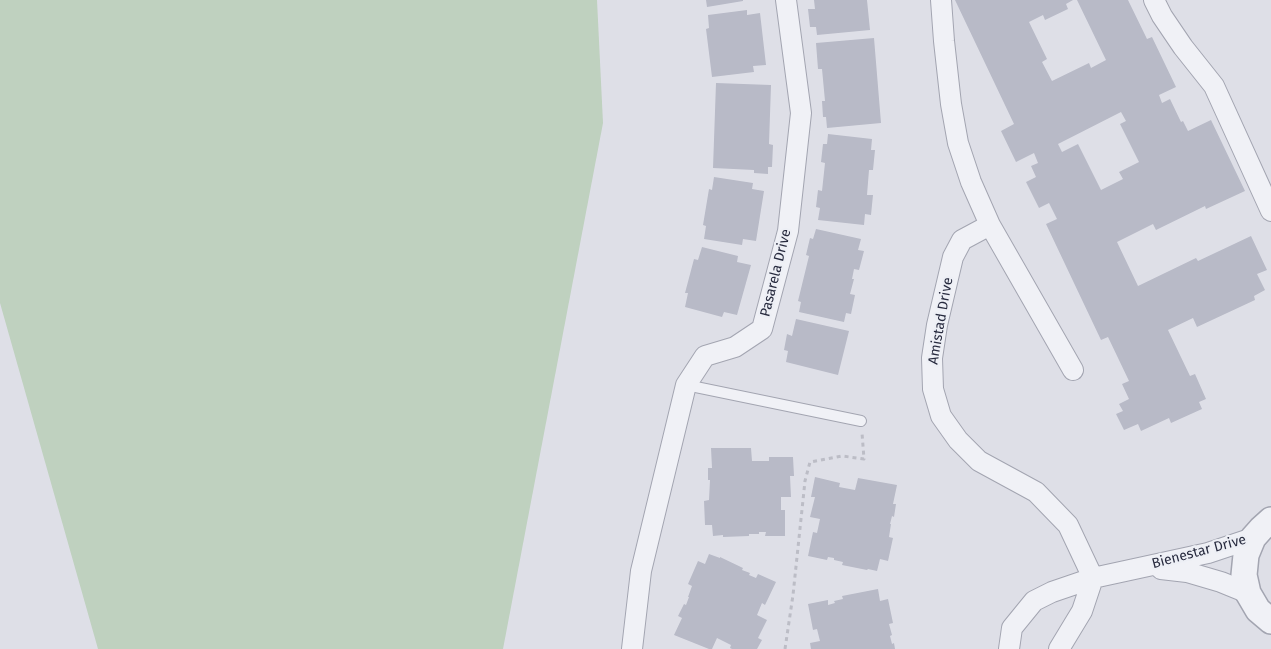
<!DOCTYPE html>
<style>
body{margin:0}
canvas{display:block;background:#dedfe7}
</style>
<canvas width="1271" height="649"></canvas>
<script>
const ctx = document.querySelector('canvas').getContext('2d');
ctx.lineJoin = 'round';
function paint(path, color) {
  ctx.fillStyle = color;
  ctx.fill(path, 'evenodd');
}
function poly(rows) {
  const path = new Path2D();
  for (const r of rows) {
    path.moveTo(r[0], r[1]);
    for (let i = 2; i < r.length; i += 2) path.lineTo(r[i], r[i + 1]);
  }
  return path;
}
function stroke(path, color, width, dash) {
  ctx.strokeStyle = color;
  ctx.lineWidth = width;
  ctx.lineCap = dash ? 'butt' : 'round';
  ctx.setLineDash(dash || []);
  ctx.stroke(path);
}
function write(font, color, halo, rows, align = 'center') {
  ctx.font = font + ' "Fira Sans",sans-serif';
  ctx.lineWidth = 4.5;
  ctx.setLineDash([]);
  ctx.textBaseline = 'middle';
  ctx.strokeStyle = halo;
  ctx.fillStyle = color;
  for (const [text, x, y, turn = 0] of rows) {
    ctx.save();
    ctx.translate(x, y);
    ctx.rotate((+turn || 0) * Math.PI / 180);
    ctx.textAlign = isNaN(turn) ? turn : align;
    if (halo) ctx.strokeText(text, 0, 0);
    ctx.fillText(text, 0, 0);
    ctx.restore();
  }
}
paint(poly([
 [0,0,597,0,603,123,503,649,98,649,0,303]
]), '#bfd1bf');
paint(poly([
 [706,0,743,0,743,1,707,7],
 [814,0,867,0,870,30,817,35,816,27,810,27,808,9,815,9],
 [955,0,1073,0,1066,4,1068,9,1045,20,1043,15,1029,22,1047,59,1042,62,1052,81,1089,63,1091,68,1106,60,1077,0,1128,0,1147,39,1152,37,1176,87,1159,95,1162,103,1170,99,1181,122,1183,121,1188,131,1211,120,1245,191,1206,209,1205,206,1156,230,1153,224,1117,242,1138,286,1196,258,1198,261,1251,236,1267,270,1257,274,1265,290,1254,296,1255,300,1197,327,1193,318,1168,330,1190,376,1195,374,1206,399,1199,402,1202,409,1171,423,1169,418,1141,431,1138,424,1124,430,1116,414,1123,411,1119,404,1129,399,1122,384,1129,381,1108,337,1101,340,1046,224,1057,219,1049,203,1039,208,1026,182,1036,177,1031,166,1038,163,1034,153,1016,162,1001,131,1014,124],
 [1121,112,1126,121,1120,124,1139,162,1119,172,1123,179,1101,190,1078,144,1062,152,1058,144],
 [747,10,747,15,760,13,766,65,753,66,754,72,712,77,706,29,709,28,708,15],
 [874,38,881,123,827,128,826,117,823,117,822,101,825,101,822,69,818,69,816,43],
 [716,83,771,85,769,144,773,145,772,167,768,167,768,174,754,173,754,170,713,168],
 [828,134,872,139,871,150,875,150,873,170,869,170,867,195,873,195,871,215,865,214,864,225,818,220,820,208,816,207,818,190,822,191,825,163,821,162,823,144,827,144],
 [714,177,753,183,752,189,764,191,756,241,743,239,742,245,704,239,706,226,703,225,709,189,712,190],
 [816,229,861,239,858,250,864,251,859,270,854,269,852,279,854,279,850,294,855,295,851,314,846,313,844,322,799,312,801,302,798,301,809,256,806,255,810,238,813,239],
 [702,247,738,256,737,262,751,265,737,315,724,312,722,317,685,307,688,293,685,293,694,259,698,260],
 [796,319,849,331,838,375,786,362,788,351,784,350,787,334,792,336],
 [711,448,751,448,752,461,769,461,769,457,793,457,794,476,790,476,791,497,781,497,781,510,785,510,785,536,765,536,766,532,759,532,759,534,749,534,749,536,723,537,723,535,713,536,712,525,705,525,704,501,709,500,710,480,708,480,708,468,712,468],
 [815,477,840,483,839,487,855,490,858,478,897,485,893,504,896,504,894,517,892,516,890,524,891,524,889,537,893,538,888,561,880,559,877,571,868,569,867,570,842,565,843,562,834,560,834,558,828,557,827,560,808,556,813,532,817,533,820,519,810,517,815,497,811,497],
 [709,554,720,558,720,557,743,568,742,570,750,573,749,575,756,578,758,574,776,582,765,605,762,603,757,615,767,620,758,638,762,640,757,649,732,649,730,648,731,645,717,638,712,649,709,649,674,635,682,618,678,616,684,604,686,605,689,597,688,597,692,586,688,584,698,561,705,564],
 [878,589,880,601,888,599,893,623,889,624,892,635,890,636,892,644,894,643,895,649,811,649,810,643,820,641,817,629,813,630,808,604,828,600,828,605,835,603,834,601,843,599,842,596]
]), '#b8bac7');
const service = poly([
 [686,385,861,421]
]);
const minor = poly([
 [941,0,944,41,951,104,958,143,971,182,990,225,1073,370],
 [1154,0,1162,16,1183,47,1214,86,1271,211],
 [990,225,962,240,953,257,937,325,932,358,933,389,941,416,958,440,979,461,1036,492,1068,525,1093,578],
 [1161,569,1187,572,1221,582,1248,593],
 [632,649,641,571,686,385,705,356,735,347,762,329,788,231,801,113,786,0],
 [1009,649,1012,628,1034,601,1052,592,1093,578,1208,553,1253,538],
 [1059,649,1082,611,1093,578]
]);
const tertiary = poly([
 [1271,520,1261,529,1253,538,1246,555,1244,575,1248,593,1258,610,1271,621]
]);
stroke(service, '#a3a5b1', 12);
stroke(minor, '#a3a5b1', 22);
stroke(tertiary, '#a3a5b1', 28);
stroke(poly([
 [785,649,793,595,805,481,810,462,842,456,864,459,862,433]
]), '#bcbdc6', 3, [4, 4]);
stroke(service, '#f0f1f6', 10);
stroke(minor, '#f0f1f6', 20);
stroke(tertiary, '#f0f1f6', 25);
write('14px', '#272a3e', '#edeff5', [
 ["Pasarela Drive",776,273,-76],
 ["Amistad Drive",941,321,-80],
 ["Bienestar Drive",1199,552,-15]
]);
</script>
